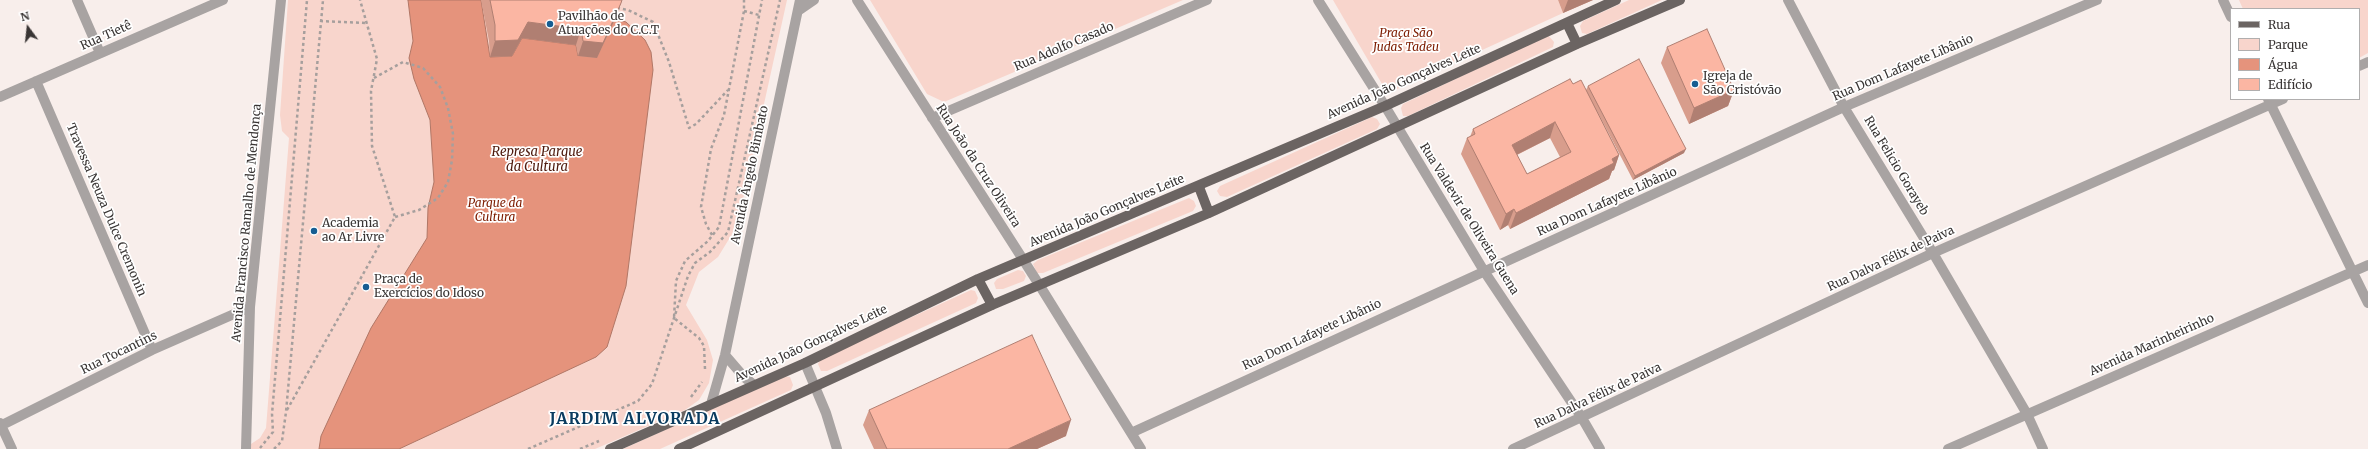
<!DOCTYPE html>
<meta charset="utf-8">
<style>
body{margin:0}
#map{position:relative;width:2368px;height:449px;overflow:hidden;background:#f8eeeb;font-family:Merriweather,serif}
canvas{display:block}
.legend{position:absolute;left:2230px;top:8px;width:130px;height:92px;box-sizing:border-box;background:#fff;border:1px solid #b0aeae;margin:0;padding:5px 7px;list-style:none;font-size:12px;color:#393534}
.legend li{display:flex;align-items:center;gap:8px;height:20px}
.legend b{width:20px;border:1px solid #b0aeae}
.north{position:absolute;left:8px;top:8px;width:40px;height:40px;-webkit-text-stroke:3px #fff;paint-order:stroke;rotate:345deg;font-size:11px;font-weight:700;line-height:16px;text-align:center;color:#393534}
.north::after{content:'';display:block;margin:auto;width:14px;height:18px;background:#393534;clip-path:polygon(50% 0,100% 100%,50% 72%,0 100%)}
</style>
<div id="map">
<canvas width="2368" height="449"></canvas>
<ul class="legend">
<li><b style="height:5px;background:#6b6462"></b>Rua</li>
<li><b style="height:11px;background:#f8d5cc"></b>Parque</li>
<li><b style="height:11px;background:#e5937c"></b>Água</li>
<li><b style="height:11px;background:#fbb6a3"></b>Edifício</li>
</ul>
<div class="north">N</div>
</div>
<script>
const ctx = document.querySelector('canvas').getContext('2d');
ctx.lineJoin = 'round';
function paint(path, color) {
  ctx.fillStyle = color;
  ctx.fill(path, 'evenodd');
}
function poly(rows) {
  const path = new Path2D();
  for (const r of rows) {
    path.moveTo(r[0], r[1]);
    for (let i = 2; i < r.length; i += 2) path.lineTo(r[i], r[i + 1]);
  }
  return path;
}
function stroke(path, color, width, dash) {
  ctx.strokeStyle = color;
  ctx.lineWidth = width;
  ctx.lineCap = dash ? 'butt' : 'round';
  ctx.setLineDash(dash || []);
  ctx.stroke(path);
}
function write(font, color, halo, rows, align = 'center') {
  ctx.font = font + ' Merriweather,serif';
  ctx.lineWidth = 3.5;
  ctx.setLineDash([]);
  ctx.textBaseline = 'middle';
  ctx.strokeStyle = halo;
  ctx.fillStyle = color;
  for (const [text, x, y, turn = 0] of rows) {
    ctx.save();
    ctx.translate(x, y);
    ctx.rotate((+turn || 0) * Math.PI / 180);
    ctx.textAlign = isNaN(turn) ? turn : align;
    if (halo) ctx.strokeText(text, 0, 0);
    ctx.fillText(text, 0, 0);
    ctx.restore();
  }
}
paint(poly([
 [288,0,787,0,737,226,718,257,699,272,686,305,707,340,713,360,709,383,699,400,685,410,595,449,251,449,251,444,260,438,266,428,289,138,282,131,280,115],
 [870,0,1183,0,944,102,927,94],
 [1333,0,1558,0,1563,13,1397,89,1382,84],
 [1629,0,1662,0,1587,34,1582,33,1580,26,1583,21],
 [2239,0,2368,0,2368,53,2359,58,2359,9,2243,9],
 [1548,35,1554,42,1553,47,1408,116,1403,116,1401,108,1403,104],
 [1372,117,1377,119,1380,124,1377,129,1227,197,1220,196,1217,191,1220,186],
 [1189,198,1194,201,1196,206,1193,211,1043,273,1037,273,1033,264,1038,260],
 [1018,270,1023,271,1026,276,1024,281,1003,289,996,289,994,283,997,279],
 [971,290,975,291,978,298,976,303,827,371,821,371,818,364,820,359],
 [784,376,790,377,793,385,791,390,660,449,623,449]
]), '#f8d5cc');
const water = poly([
 [408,0,481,0,490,57,512,56,522,38,576,45,578,56,615,19,626,22,645,40,651,52,653,70,626,286,607,347,596,357,399,449,319,449,321,436,371,328,427,238,428,208,434,182,430,120,414,79,409,58,413,41,408,0]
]);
paint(water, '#e5937c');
stroke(water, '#b17766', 1);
stroke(poly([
 [617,8,628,10,653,22,669,62,689,128,696,124,728,90],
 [744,11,759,15],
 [320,21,367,23],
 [374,78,403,62,423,68,440,87,448,108,453,134,452,160,448,182,438,198,419,210,395,217],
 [712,235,706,224,701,207,711,149,724,115,744,11,744,0],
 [705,369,704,346,699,338,674,318,676,281,685,261,708,241,719,227,762,0],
 [691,397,702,382],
 [287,410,395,217,372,146,371,91,377,59,360,0],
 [260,448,273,432,272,414,307,0],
 [274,449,282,441,286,412,323,0],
 [528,449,638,401,652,384,688,276,695,263,710,252,728,232,780,0],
 [580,449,599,441]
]), '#a69f9d', 2.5, [3, 3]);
stroke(poly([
 [77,0,100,53],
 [857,0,1040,286,1141,449],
 [1318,0,1385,106,1484,271,1582,418,1600,449],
 [1788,0,1844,107,1933,253,2027,414,2043,449],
 [2223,0,2231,17],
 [798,11,814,0],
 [2359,66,2368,62],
 [36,81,152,350],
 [0,97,223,0],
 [2268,99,2368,303],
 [932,118,1207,0],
 [725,355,744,377,754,385],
 [805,363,826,413,837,449],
 [711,404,725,355,800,0],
 [0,423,12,449],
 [0,426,152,350,250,307],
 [1131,433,1844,107,2097,0],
 [246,449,250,307,281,0],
 [1513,449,1933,253,2283,99],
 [1948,449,2368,265]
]), '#a8a3a2', 10);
stroke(poly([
 [1567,23,1577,44],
 [1199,187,1209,213],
 [978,279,992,305],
 [610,449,805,363,978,279,1385,106,1616,0],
 [679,449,992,305,1209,213,1577,44,1680,0]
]), '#6b6462', 10);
paint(poly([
 [481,0,622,0,615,19,597,58,578,56,576,45,522,38,512,56,490,57,489,41],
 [1558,0,1593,0,1563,13],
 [1667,47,1734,90,1728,106,1689,124,1661,63],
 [1573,84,1586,90,1588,86,1684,153,1633,180,1596,109,1619,155,1614,170,1612,171,1609,179,1510,229,1508,225,1500,230,1461,154,1467,138,1470,137,1473,129],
 [1550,138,1560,157,1527,174,1517,155],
 [869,410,1066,436,1037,449,874,449,863,425]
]), '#d89d8c');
paint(poly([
 [1568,0,1593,0,1563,13],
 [621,3,615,19,597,58,578,56,583,41],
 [528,22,581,29,576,45,522,38,512,56,490,57,495,41],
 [1734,90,1728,106,1689,124,1694,108],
 [1555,122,1550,138,1506,160,1512,145],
 [1686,149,1684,153,1633,180,1635,176],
 [1619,155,1614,170,1612,171,1609,179,1510,229,1516,213],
 [1514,209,1508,225,1500,230,1506,214],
 [1071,420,1066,436,1037,449,1008,449]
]), '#b07f72');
const building = poly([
 [490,0,622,0,621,3,603,43,583,41,581,29,528,22,518,40,495,41,495,25,490,0],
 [1707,29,1734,90,1694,108,1667,47,1707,29],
 [1639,59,1686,149,1635,176,1588,86,1639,59],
 [1570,79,1573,84,1581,80,1619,155,1612,159,1614,163,1516,213,1514,209,1506,214,1467,138,1475,134,1473,129,1570,79],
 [1555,122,1571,152,1527,174,1512,145,1555,122],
 [1032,335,1071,420,1008,449,887,449,869,410,1032,335]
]);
paint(building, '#fbb6a3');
stroke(building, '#b07f72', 1);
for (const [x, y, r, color] of [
 [550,24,4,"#165d92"],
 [1695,84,4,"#165d92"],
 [314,231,4,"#165d92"],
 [366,287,4,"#165d92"]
]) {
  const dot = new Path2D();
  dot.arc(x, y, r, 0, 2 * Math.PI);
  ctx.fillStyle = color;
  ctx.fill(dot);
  stroke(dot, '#fff', 1.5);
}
write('12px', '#393534', '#fff', [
 ["Pavilhão de",558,17],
 ["Atuações do C.C.T",558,31],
 ["Igreja de",1703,77],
 ["São Cristóvão",1703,91],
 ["Academia",322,224],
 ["ao Ar Livre",322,238],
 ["Praça de",374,280],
 ["Exercícios do Idoso",374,294]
], 'left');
write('italic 12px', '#7d1c00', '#fff', [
 ["Praça São",1406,34],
 ["Judas Tadeu",1406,48],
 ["Parque da",495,204],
 ["Cultura",495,218]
]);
write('12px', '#393534', '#fff', [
 ["Rua Tietê",106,36,-24],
 ["Rua Adolfo Casado",1064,47,-23],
 ["Rua Dom Lafayete Libânio",1903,68,-23],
 ["Avenida João Gonçalves Leite",1404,82,-24],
 ["Rua João da Cruz Oliveira",978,166,57],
 ["Rua Felicio Gorayeb",1896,166,59],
 ["Avenida Ângelo Bimbato",750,175,-78],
 ["Rua Dom Lafayete Libânio",1607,202,-24],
 ["Travessa Neuza Dulce Cremonin",106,210,67],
 ["Avenida João Gonçalves Leite",1107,211,-23],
 ["Rua Valdevir de Oliveira Guena",1469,219,58],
 ["Avenida Francisco Ramalho de Mendonça",247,223,-85],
 ["Rua Dalva Félix de Paiva",1891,259,-25],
 ["Rua Dom Lafayete Libânio",1312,335,-25],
 ["Avenida João Gonçalves Leite",811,344,-25],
 ["Avenida Marinheirinho",2152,345,-24],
 ["Rua Tocantins",119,353,-26],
 ["Rua Dalva Félix de Paiva",1598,396,-25]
]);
write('italic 13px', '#4e1a0d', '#fff', [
 ["Represa Parque",537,152],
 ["da Cultura",537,167]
]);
ctx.letterSpacing = '1px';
write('bold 16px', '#0a3c60', '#fff', [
 ["JARDIM ALVORADA",635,419]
]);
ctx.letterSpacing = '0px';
</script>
